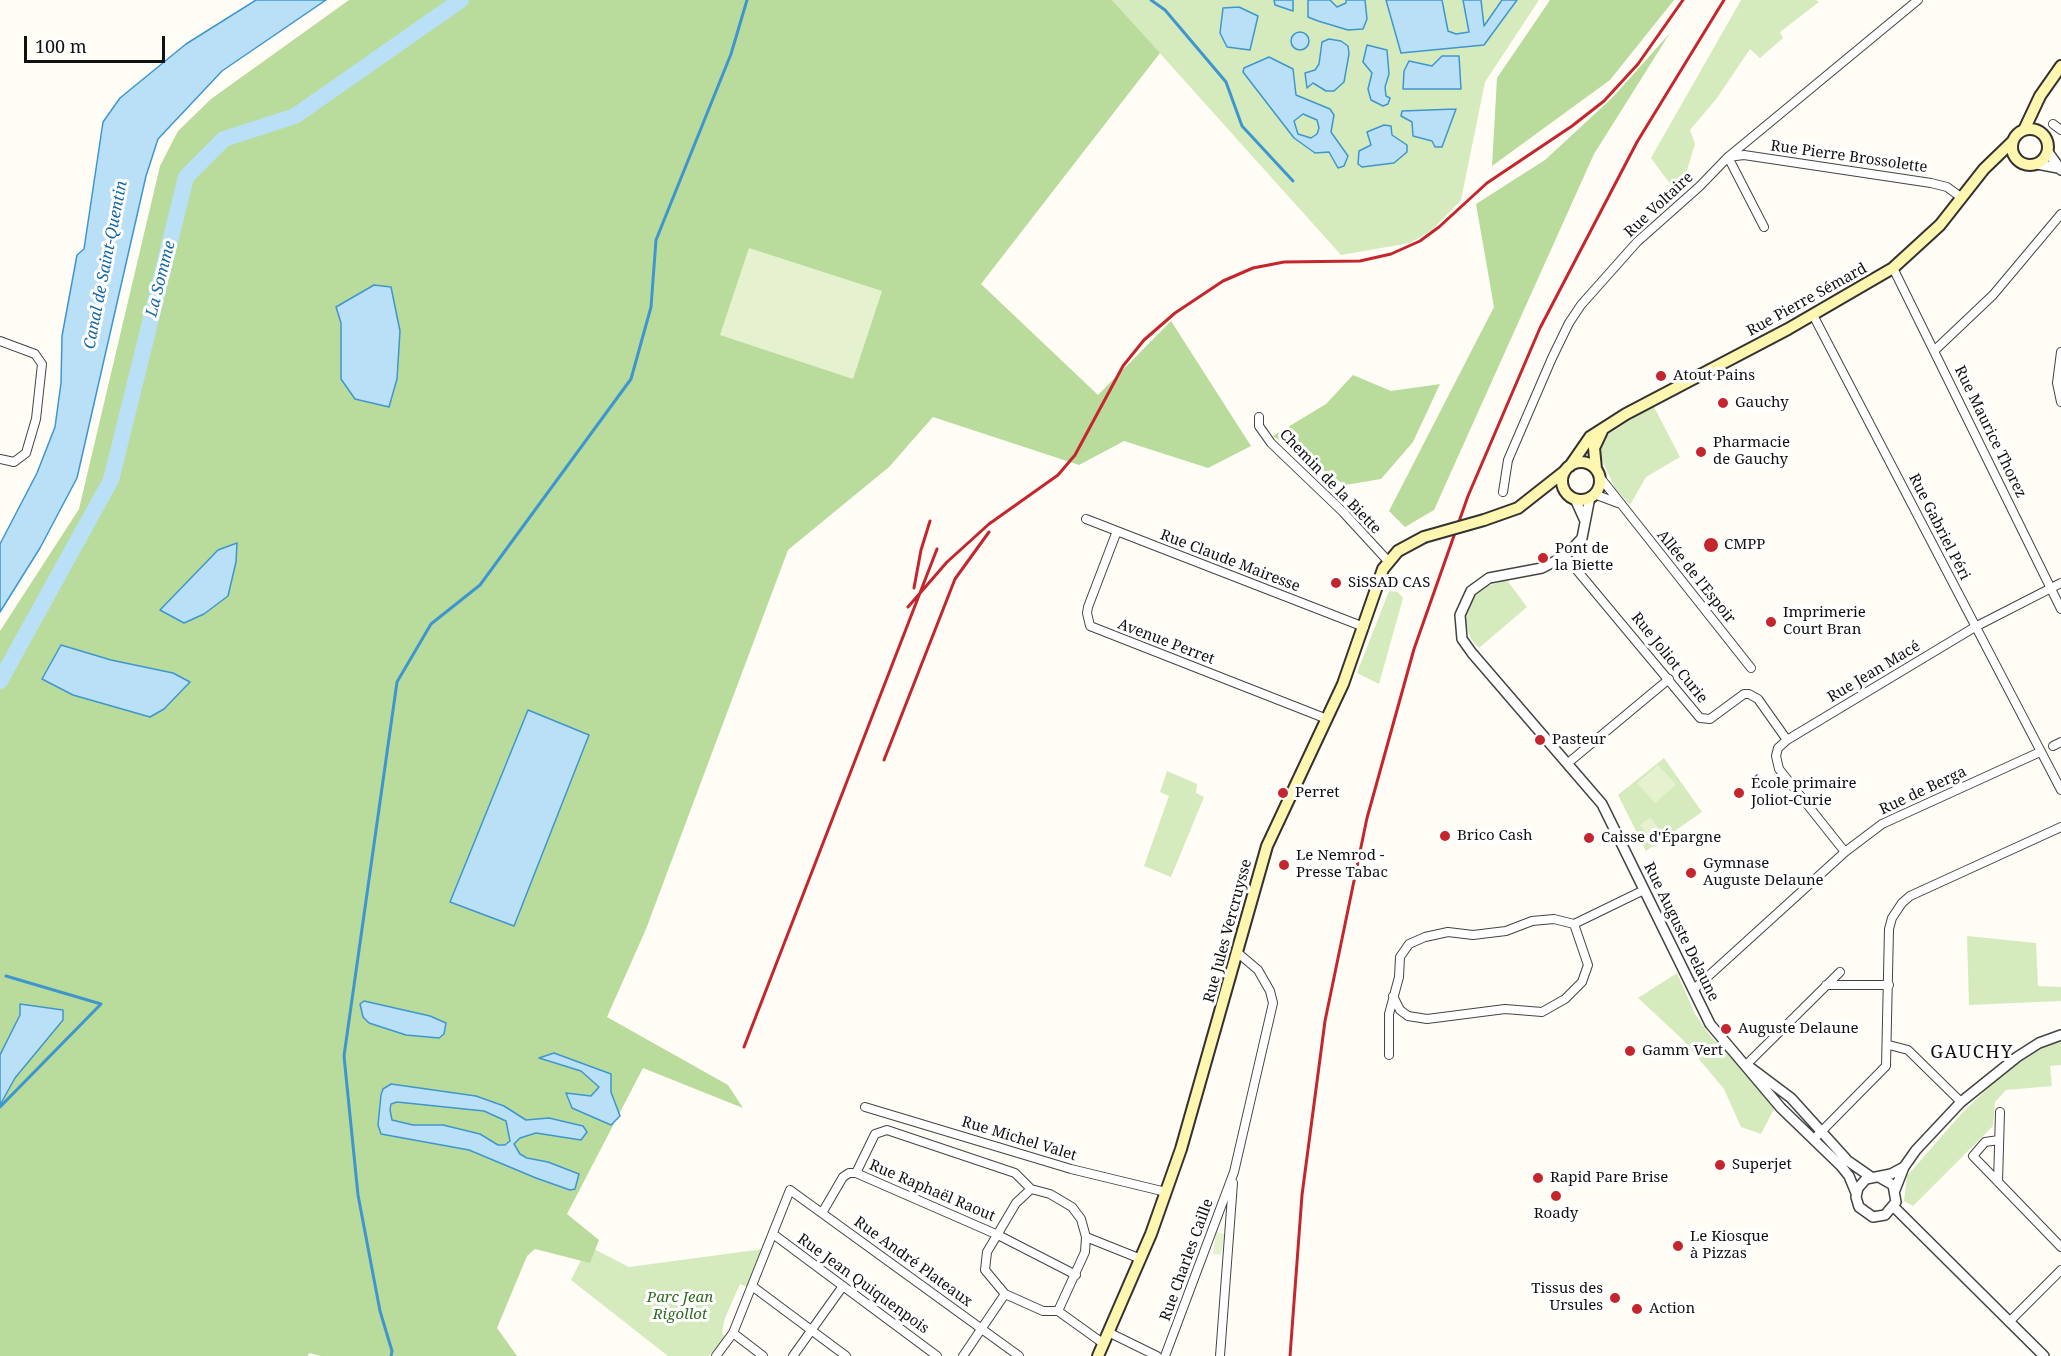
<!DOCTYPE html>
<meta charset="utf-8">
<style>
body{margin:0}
#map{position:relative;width:2061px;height:1356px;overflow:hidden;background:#fffdf5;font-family:"Noto Serif",serif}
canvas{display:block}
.scale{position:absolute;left:24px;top:36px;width:141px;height:27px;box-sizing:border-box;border:3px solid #111;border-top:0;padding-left:8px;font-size:18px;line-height:21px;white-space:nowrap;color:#111;-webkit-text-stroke:4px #fff;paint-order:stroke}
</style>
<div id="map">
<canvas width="2061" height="1356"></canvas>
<div class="scale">100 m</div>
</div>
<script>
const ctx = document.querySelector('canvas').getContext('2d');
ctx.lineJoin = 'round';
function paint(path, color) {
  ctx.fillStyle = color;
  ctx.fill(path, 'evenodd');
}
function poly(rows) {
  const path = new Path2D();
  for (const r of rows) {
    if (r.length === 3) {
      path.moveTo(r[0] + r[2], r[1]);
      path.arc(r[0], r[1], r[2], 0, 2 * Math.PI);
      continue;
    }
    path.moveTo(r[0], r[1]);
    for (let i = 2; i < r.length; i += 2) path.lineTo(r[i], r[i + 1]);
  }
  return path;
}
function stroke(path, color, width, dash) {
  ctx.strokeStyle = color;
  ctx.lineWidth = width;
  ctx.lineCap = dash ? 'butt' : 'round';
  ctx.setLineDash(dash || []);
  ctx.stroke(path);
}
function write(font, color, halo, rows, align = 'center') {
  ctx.font = font + ' "Noto Serif",serif';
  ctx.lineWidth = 6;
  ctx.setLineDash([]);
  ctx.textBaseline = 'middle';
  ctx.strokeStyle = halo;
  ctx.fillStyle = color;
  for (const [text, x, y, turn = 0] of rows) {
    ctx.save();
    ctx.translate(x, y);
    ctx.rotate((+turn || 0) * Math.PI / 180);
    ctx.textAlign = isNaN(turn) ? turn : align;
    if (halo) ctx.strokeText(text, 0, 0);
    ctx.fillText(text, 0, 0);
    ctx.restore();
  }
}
paint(poly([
 [1112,0,1539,0,1485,82,1461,200,1432,230,1410,243,1341,255],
 [1741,0,1816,0,1819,2,1780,32,1783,38,1760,58,1750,49,1717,98,1690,130,1695,144,1679,196,1651,158],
 [1653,405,1680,457,1646,477,1630,505,1615,488,1601,458,1597,442],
 [1507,580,1527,607,1479,648,1471,639,1464,621,1468,601,1481,588],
 [1389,591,1398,592,1403,598,1379,684,1357,673],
 [1664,758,1702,812,1646,851,1618,795],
 [1167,771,1197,784,1196,793,1204,797,1171,877,1144,866,1169,796,1160,792],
 [1967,936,2036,943,2038,986,2061,987,2061,1001,1969,1005],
 [1677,973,1695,1014,1711,1037,1748,1073,1775,1107,1761,1134,1741,1127,1724,1089,1682,1039,1638,998],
 [2061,1040,2061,1065,2050,1066,2052,1086,2006,1090,1995,1102,1993,1126,1913,1206,1904,1201,1907,1176,1961,1114,2007,1070,2038,1049],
 [588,1246,629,1267,763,1249,748,1287,740,1284,725,1318,722,1332,725,1338,709,1356,668,1356,571,1280]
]), '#d5ebbd');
paint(poly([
 [349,0,1112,0,1160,53,981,284,1098,395,1171,321,1251,446,1208,468,1124,441,1079,465,933,417,889,467,788,550,646,929,607,1017,728,1085,743,1108,643,1068,567,1214,599,1240,590,1263,535,1249,527,1256,497,1328,517,1356,321,1356,309,1353,308,1356,0,1356,0,631,79,509,160,166,178,131,211,99],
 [1550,0,1674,0,1610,80,1492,166,1497,78],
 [1670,33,1594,154,1434,510,1405,527,1389,511,1494,307,1476,204,1545,160,1613,97],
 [1353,375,1391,391,1440,384,1413,442,1381,479,1345,485,1273,436,1326,404]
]), '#b9dc9c');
paint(poly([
 [749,248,882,291,853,379,720,335],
 [1658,765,1676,785,1655,803,1637,783],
 [1650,817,1667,839,1656,847,1640,825],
 [1216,1232,1225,1234,1221,1255,1213,1254]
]), '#e6f2cf');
const water = poly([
 [256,0,326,0,222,71,158,139,146,176,77,478,40,548,0,612,0,544,37,473,55,427,61,383,62,336,77,255,84,249,103,122,120,98,186,44,256,0],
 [1274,0,1293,0,1293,11,1275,5,1274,0],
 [1308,0,1330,0,1337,7,1346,3,1346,0,1365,0,1367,19,1363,29,1348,30,1318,21,1308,17,1308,0],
 [1386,0,1442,0,1448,31,1456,34,1469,32,1463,0,1481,0,1484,26,1502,0,1517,0,1484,45,1401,53,1386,0],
 [1239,7,1258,16,1250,50,1227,47,1220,33,1223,8,1239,7],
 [1300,41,9],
 [1329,39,1341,41,1348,46,1349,54,1344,82,1334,91,1326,91,1313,83,1307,88,1305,73,1315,70,1319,64,1322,42,1329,39],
 [1367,45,1387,50,1389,74,1385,87,1386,96,1390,98,1388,104,1383,106,1371,100,1368,89,1372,73,1363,62,1367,45],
 [1442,56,1459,56,1461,89,1403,89,1404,71,1409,61,1432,66,1442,56],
 [1269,57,1293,69,1296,95,1330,109,1334,115,1331,132,1348,156,1344,166,1338,168,1329,152,1315,153,1294,138,1243,72,1244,68,1269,57],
 [1303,114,1317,120,1319,128,1317,134,1311,138,1298,134,1294,121,1303,114],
 [1456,109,1442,147,1435,147,1432,141,1413,136,1412,122,1401,116,1402,111,1456,109],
 [1384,125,1391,126,1392,135,1407,145,1407,152,1394,163,1362,167,1358,164,1359,151,1371,145,1367,132,1384,125],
 [374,285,391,287,400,331,397,379,389,407,355,399,341,379,341,323,336,307,374,285],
 [237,543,236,562,228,596,204,614,184,623,160,610,218,550,237,543],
 [61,645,111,660,173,673,190,682,164,709,150,717,73,695,42,679,61,645],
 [528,710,589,735,514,926,450,902,528,710],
 [364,1001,430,1016,446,1023,444,1034,439,1038,406,1035,369,1023,363,1017,360,1004,364,1001],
 [20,1004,63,1010,63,1020,15,1078,0,1105,0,1055,20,1015,20,1004],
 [554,1053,611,1074,611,1092,620,1116,611,1125,572,1108,566,1093,591,1096,599,1087,581,1071,539,1058,554,1053],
 [391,1084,476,1096,504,1106,526,1120,549,1118,583,1126,587,1132,581,1140,536,1133,520,1138,514,1144,520,1154,527,1158,548,1162,579,1174,575,1189,570,1190,536,1178,469,1150,381,1134,378,1125,381,1095,383,1089,391,1084],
 [397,1102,484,1111,506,1121,510,1141,505,1145,498,1145,480,1134,443,1125,413,1125,392,1120,390,1110,391,1104,397,1102]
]);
paint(water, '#b9e0f7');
stroke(water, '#3f96cf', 1.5);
stroke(poly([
 [1151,0,1165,10,1226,82,1242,126,1293,181],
 [0,1107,101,1004,6,976],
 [391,1356,392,1351,380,1311,358,1195,344,1056,397,682,431,624,480,585,631,379,651,307,656,240,731,54,747,0]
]), '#3f96cf', 3);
stroke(poly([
 [0,681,111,480,186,177,224,139,295,116,461,0]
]), '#b9e0f7', 16);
const minor = poly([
 [2053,124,2061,130],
 [1764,227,1728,157,1744,155,1931,183,1947,187,1962,198],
 [1893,268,2061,609],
 [1813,315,2061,790],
 [0,341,35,354,42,364,36,419,26,453,14,462,0,459],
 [1935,350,1993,295,2061,214],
 [2061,352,2057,383,2061,402],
 [1259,417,1259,426,1271,443,1343,512,1388,561],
 [1599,476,1751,668],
 [1503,492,1508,460,1552,358,1569,323,1581,305,1637,242,1700,186,1728,157,1918,0],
 [1594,494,1618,503],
 [1086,519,1364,627],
 [1117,531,1088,607,1087,613,1090,626,1327,719],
 [1565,556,1700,718,1710,719,1744,694,1749,694,1758,699,1787,740,1778,748,1776,756,1779,769,1845,852],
 [1787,740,1975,627,2061,583],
 [2053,746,2061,742],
 [1568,763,1669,679],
 [1826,985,1889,985],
 [1693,990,1845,852,1882,824,2040,752],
 [1393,996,1400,1010,1408,1016,1427,1019,1505,1009,1542,1012,1565,999,1582,982,1588,965,1574,924],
 [1889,1045,1908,1050,1961,1102],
 [1389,1055,1389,1014,1399,977,1400,957,1409,944,1425,937,1448,932,1473,935,1506,931,1532,921,1554,919,1574,924,1644,890],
 [1746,1065,1840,972],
 [865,1107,1071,1169,1166,1192],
 [1814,1139,1886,1066,1889,929,1892,918,1902,903,1910,896,2061,827],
 [1999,1140,1985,1142,1973,1156,2061,1247],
 [856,1173,875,1134,887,1130,1015,1173,1031,1189],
 [1998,1182,2000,1112],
 [1031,1189,1050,1194,1072,1207,1081,1219,1086,1237,1085,1252,1058,1311,1043,1311,1005,1294,985,1270,987,1252,1016,1203,1031,1189],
 [822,1213,843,1177,849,1173,856,1173,998,1235,1076,1275],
 [773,1234,937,1356],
 [1086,1237,1141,1259],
 [752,1286,846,1356],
 [1058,1311,1104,1344],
 [2009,1322,2061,1270],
 [733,1333,763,1356],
 [1110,1333,1157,1356],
 [716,1356,733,1333,790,1190,1019,1356],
 [793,1356,843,1286],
 [963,1356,1005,1294],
 [1165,1356,1234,1172,1273,1003,1270,991,1258,970,1238,953],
 [1220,1356,1233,1183]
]);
const tertiary = poly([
 [2048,152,2061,170],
 [2037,164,2058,168],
 [1590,497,1582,538,1565,556,1542,568,1489,578,1471,591,1460,615,1462,639,1472,653,1602,804,1710,1024,1781,1108,1841,1166,1849,1176,1856,1193],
 [1575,499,1585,521],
 [1751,1068,1791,1098,1848,1161,1871,1177],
 [1879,1177,1893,1185,1896,1202,1885,1215,1873,1217,1859,1207,1856,1197,1858,1188,1866,1179,1891,1174,1904,1167],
 [1895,1190,1904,1167,1916,1150,1961,1102,2017,1057,2039,1043,2061,1035],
 [1894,1207,2044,1356]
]);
const secondary = poly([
 [2030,147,18],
 [2024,130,2040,96,2061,66],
 [1581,481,19],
 [1570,466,1590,437,1626,414,1788,329,1893,268,1940,225,1984,169,2013,141],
 [1596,469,1594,448,1602,431],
 [1484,520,1518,508,1565,471],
 [1098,1356,1151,1234,1181,1149,1267,846,1343,684,1383,569,1398,551,1424,537]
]);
stroke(minor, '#444', 10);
stroke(tertiary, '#444', 12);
stroke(secondary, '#333', 14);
stroke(minor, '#fff', 8);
stroke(tertiary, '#fff', 9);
stroke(secondary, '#fff6b0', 10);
stroke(poly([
 [914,588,921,550,930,521],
 [908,607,947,562,989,524,1058,475,1075,455,1123,366,1144,340,1175,313,1223,281,1253,268,1284,262,1360,261,1391,254,1420,241,1439,227,1487,183,1572,126,1604,101,1638,64,1683,0],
 [884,760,955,579,989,532],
 [744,1047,937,549],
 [1290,1356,1302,1195,1325,1021,1367,818,1414,649,1468,496,1540,328,1637,142,1724,0]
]), '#c4262e', 3);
const secondaryBridge = poly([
 [1424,537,1484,520]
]);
stroke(secondaryBridge, '#333', 14, []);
stroke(secondaryBridge, '#fff6b0', 10);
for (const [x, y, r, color] of [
 [1661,376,6,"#c4262e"],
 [1723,403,6,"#c4262e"],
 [1701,452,6,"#c4262e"],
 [1711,545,8,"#c4262e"],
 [1543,558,6,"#c4262e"],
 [1336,583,6,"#c4262e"],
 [1771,622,6,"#c4262e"],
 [1540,740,6,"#c4262e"],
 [1283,793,6,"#c4262e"],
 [1739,793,6,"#c4262e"],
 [1445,836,6,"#c4262e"],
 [1589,838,6,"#c4262e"],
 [1284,865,6,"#c4262e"],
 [1691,873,6,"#c4262e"],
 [1726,1029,6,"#c4262e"],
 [1630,1051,6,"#c4262e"],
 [1720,1165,6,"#c4262e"],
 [1538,1178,6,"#c4262e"],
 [1556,1196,6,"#c4262e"],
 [1678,1246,6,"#c4262e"],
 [1615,1298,6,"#c4262e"],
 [1637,1309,6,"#c4262e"]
]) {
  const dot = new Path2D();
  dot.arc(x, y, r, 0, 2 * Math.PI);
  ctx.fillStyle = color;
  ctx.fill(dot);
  stroke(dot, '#fff', 2);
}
write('15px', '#111', '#fff', [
 ["Rue Pierre Brossolette",1849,157,8],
 ["Rue Voltaire",1659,205,-43],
 ["Rue Pierre Sémard",1807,300,-29],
 ["Rue Maurice Thorez",1990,432,64],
 ["Chemin de la Biette",1330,482,46],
 ["Rue Gabriel Péri",1939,527,63],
 ["Rue Claude Mairesse",1230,561,21],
 ["Allée de l'Espoir",1696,577,51],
 ["Avenue Perret",1166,642,21],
 ["Rue Joliot Curie",1669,658,51],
 ["Rue Jean Macé",1874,672,-31],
 ["Rue de Berga",1923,791,-25],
 ["Rue Jules Vercruysse",1228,931,-75],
 ["Rue Auguste Delaune",1681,932,64],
 ["Rue Michel Valet",1019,1139,17],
 ["Rue Raphaël Raout",932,1191,23],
 ["Rue Charles Caille",1187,1260,-70],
 ["Rue André Plateaux",913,1262,36],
 ["Rue Jean Quiquenpois",863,1284,36]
]);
write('15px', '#111', '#fff', [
 ["Atout Pains",1673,376],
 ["Gauchy",1735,403],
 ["Pharmacie",1713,443],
 ["de Gauchy",1713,460],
 ["CMPP",1724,545],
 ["Pont de",1555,549],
 ["la Biette",1555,566],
 ["SiSSAD CAS",1348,583],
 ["Imprimerie",1783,613],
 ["Court Bran",1783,630],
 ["Pasteur",1552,740],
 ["École primaire",1751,784],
 ["Joliot-Curie",1751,801],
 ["Perret",1295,793],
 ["Brico Cash",1457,836],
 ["Caisse d'Épargne",1601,838],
 ["Le Nemrod -",1296,856],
 ["Presse Tabac",1296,873],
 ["Gymnase",1703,864],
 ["Auguste Delaune",1703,881],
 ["Auguste Delaune",1738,1029],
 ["Gamm Vert",1642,1051],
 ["Superjet",1732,1165],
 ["Rapid Pare Brise",1550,1178],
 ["Roady",1556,1214,"center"],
 ["Le Kiosque",1690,1237],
 ["à Pizzas",1690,1254],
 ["Tissus des",1603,1289,"right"],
 ["Ursules",1603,1306,"right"],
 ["Action",1649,1309]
], 'left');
write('italic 15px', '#2f6b1f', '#fff', [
 ["Parc Jean",680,1298],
 ["Rigollot",680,1315]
]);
write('italic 16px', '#1768a6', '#fff', [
 ["Canal de Saint-Quentin",106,265,-79],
 ["La Somme",161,279,-76]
]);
ctx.letterSpacing = '1.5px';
write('18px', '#111', '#fff', [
 ["GAUCHY",1972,1053]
]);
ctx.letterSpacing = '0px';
</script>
